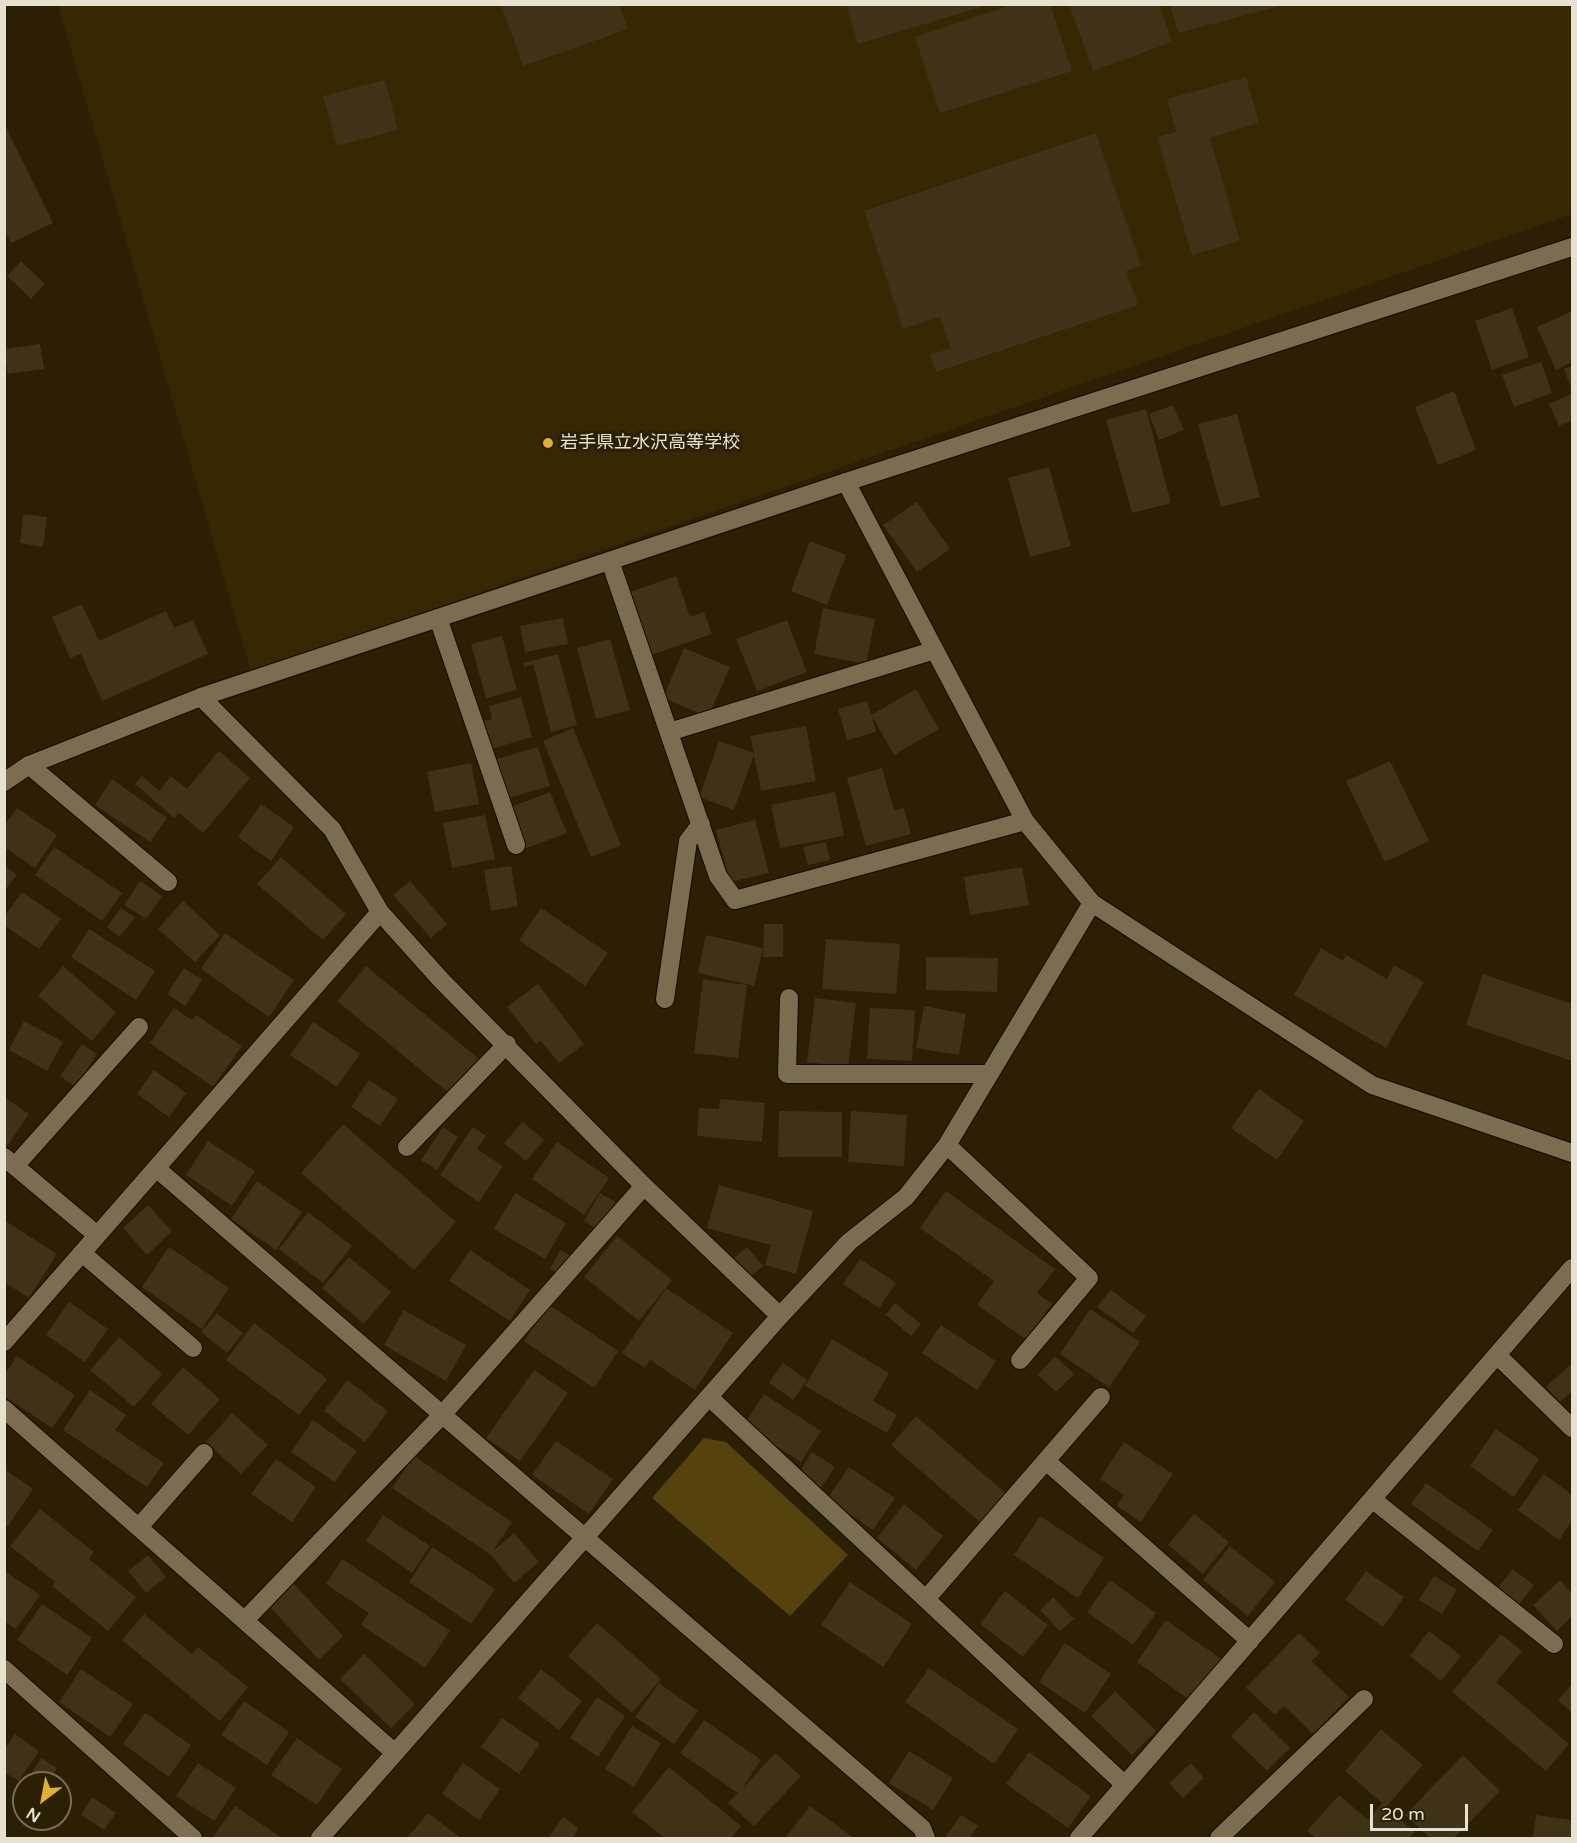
<!DOCTYPE html>
<meta charset="utf-8">
<style>
body{margin:0}
#map{position:relative;width:1577px;height:1843px;overflow:hidden;background:#2b1f04;font-family:"Varela Round",sans-serif}
canvas{display:block}
.frame{position:absolute;inset:0;border:6px solid #e8e1d1;pointer-events:none}
.north{position:absolute;left:12px;top:1771px;width:60px;height:60px;box-sizing:border-box;background:#2b1f04;border:2px solid #776d56;border-radius:50%;rotate:212deg;font-size:16px;font-weight:700;line-height:24px;text-align:center;color:#e8e1d1}
.north::after{content:'';display:block;margin:auto;width:21px;height:27px;background:#dfb034;clip-path:polygon(50% 0,100% 100%,50% 72%,0 100%)}
.scale{position:absolute;left:1370px;top:1804px;width:98px;height:27px;box-sizing:border-box;border:3px solid #e8e1d1;border-top:0;padding-left:8px;font-size:18px;line-height:21px;white-space:nowrap;color:#e8e1d1;-webkit-text-stroke:4px #2b1f04;paint-order:stroke}
</style>
<div id="map">
<canvas width="1577" height="1843"></canvas>
<div class="frame"></div>
<div class="north">N</div>
<div class="scale">20 m</div>
</div>
<script>
const ctx = document.querySelector('canvas').getContext('2d');
ctx.lineJoin = 'round';
function paint(path, color) {
  ctx.fillStyle = color;
  ctx.fill(path, 'evenodd');
}
function poly(rows) {
  const path = new Path2D();
  for (const r of rows) {
    path.moveTo(r[0], r[1]);
    for (let i = 2; i < r.length; i += 2) path.lineTo(r[i], r[i + 1]);
  }
  return path;
}
function stroke(path, color, width, dash) {
  ctx.strokeStyle = color;
  ctx.lineWidth = width;
  ctx.lineCap = dash ? 'butt' : 'round';
  ctx.setLineDash(dash || []);
  ctx.stroke(path);
}
function write(font, color, halo, rows, align = 'center') {
  ctx.font = font + ' "Varela Round","Noto Sans JP",sans-serif';
  ctx.lineWidth = 6;
  ctx.setLineDash([]);
  ctx.textBaseline = 'middle';
  ctx.strokeStyle = halo;
  ctx.fillStyle = color;
  for (const [text, x, y, turn = 0] of rows) {
    ctx.save();
    ctx.translate(x, y);
    ctx.rotate((+turn || 0) * Math.PI / 180);
    ctx.textAlign = isNaN(turn) ? turn : align;
    if (halo) ctx.strokeText(text, 0, 0);
    ctx.fillText(text, 0, 0);
    ctx.restore();
  }
}
paint(poly([
 [58,5,1572,5,1572,214,251,672]
]), '#362802');
paint(poly([
 [704,1438,726,1442,848,1555,790,1616,652,1498]
]), '#55420d');
paint(poly([
 [501,4,619,4,628,29,523,66],
 [846,4,988,4,988,5,858,44],
 [1015,4,1050,4,1072,71,940,113,915,37],
 [1069,4,1159,4,1172,42,1093,71],
 [1170,4,1284,4,1284,5,1178,33],
 [1246,77,1259,123,1210,138,1240,241,1192,255,1157,137,1176,132,1167,99],
 [385,80,398,130,337,146,323,96],
 [4,123,53,223,11,243,4,230],
 [1096,133,1141,266,1126,271,1138,305,936,372,930,355,951,348,940,317,903,329,864,211],
 [21,261,45,284,31,299,7,276],
 [1512,308,1529,357,1492,370,1475,321],
 [1572,311,1572,362,1556,370,1537,327],
 [40,344,44,369,8,374,4,349],
 [1541,362,1552,393,1514,407,1502,375],
 [1572,366,1572,390,1564,369],
 [1454,391,1476,450,1438,465,1415,407],
 [1572,394,1572,420,1559,426,1549,404],
 [1173,405,1184,430,1159,440,1149,414],
 [1146,409,1171,503,1132,513,1106,420],
 [1237,414,1260,497,1221,507,1198,424],
 [1049,467,1071,546,1030,557,1008,478],
 [917,502,950,549,917,572,883,525],
 [23,514,47,517,43,547,20,543],
 [810,541,846,555,827,605,791,591],
 [676,576,690,617,704,612,712,634,651,655,630,592],
 [82,604,99,641,166,611,174,628,193,620,208,654,102,701,81,654,70,658,52,617],
 [823,608,875,619,866,664,814,654],
 [563,618,568,644,525,652,520,626],
 [787,620,807,672,757,691,736,639],
 [502,636,517,690,486,698,471,644],
 [610,639,630,710,596,719,577,648],
 [684,648,730,667,708,717,663,698],
 [558,654,577,725,551,732,533,664,524,667,523,663],
 [916,689,939,729,894,755,872,716,876,732,847,740,838,709,867,701,871,715],
 [521,697,532,737,488,750,480,722,492,719,489,706],
 [806,726,816,781,761,791,754,755,734,810,699,797,719,741,754,753,750,736],
 [573,728,621,845,591,857,543,741],
 [538,747,550,786,505,799,493,760],
 [219,751,250,778,203,833,179,813,174,818,135,784,142,776,159,791,171,776,187,789],
 [1390,761,1429,841,1385,862,1346,781],
 [471,763,479,804,435,812,427,772],
 [882,768,894,810,904,808,911,834,866,846,847,778],
 [112,779,167,818,150,842,95,805],
 [550,792,567,833,524,849,508,808],
 [835,792,844,836,780,848,771,805],
 [261,804,294,827,271,861,238,837],
 [17,808,57,835,35,868,4,847,4,826],
 [485,815,495,859,452,868,443,823],
 [755,820,769,873,730,882,716,830],
 [826,842,830,860,808,865,803,847],
 [54,847,122,893,102,921,35,875],
 [281,857,346,914,323,940,257,884],
 [4,865,17,875,4,891],
 [511,866,518,906,491,911,484,870],
 [1022,867,1029,905,970,915,964,877],
 [140,881,162,896,146,919,124,905],
 [410,881,447,924,431,938,393,895],
 [22,892,61,919,39,949,4,925,4,917],
 [183,901,220,935,195,962,158,929],
 [121,908,135,918,119,937,107,927],
 [541,908,608,953,585,986,519,940],
 [764,924,783,924,783,957,763,957],
 [89,929,155,971,136,1000,71,957],
 [225,933,294,980,269,1017,201,969],
 [706,935,763,948,754,986,698,973],
 [826,939,900,944,896,994,822,989],
 [1321,948,1343,961,1346,955,1387,979,1394,965,1424,982,1386,1048,1294,995],
 [926,957,998,958,997,992,926,990],
 [63,966,116,1012,92,1041,38,996],
 [366,966,479,1059,450,1094,337,1001],
 [184,968,202,980,185,1006,167,994],
 [1483,974,1572,1004,1572,1061,1466,1025],
 [703,979,747,985,738,1058,694,1053],
 [538,984,584,1044,559,1063,541,1041,536,1044,507,1007],
 [815,998,856,1003,848,1067,807,1062],
 [924,1006,966,1014,959,1055,916,1048],
 [174,1008,192,1020,196,1015,242,1046,213,1087,150,1043],
 [870,1008,915,1010,912,1061,867,1059],
 [24,1021,63,1042,47,1071,9,1050],
 [313,1022,360,1054,337,1087,290,1055],
 [82,1044,97,1054,76,1087,60,1076],
 [154,1070,186,1093,169,1117,137,1094],
 [369,1080,398,1099,380,1126,351,1107],
 [1259,1089,1304,1121,1277,1160,1231,1128],
 [4,1097,29,1114,8,1145,4,1142],
 [720,1099,765,1103,762,1142,697,1136,699,1108,719,1109],
 [779,1111,842,1112,842,1157,778,1157],
 [851,1111,907,1115,904,1166,848,1162],
 [523,1122,544,1140,526,1161,504,1143],
 [343,1124,456,1222,414,1270,301,1173],
 [443,1127,458,1137,437,1170,421,1160],
 [473,1127,486,1136,477,1149,503,1166,479,1202,440,1175],
 [208,1141,255,1171,232,1206,186,1175],
 [557,1142,609,1178,584,1215,532,1179],
 [257,1181,302,1212,276,1250,231,1219],
 [719,1185,813,1211,796,1274,765,1265,771,1245,707,1228],
 [946,1191,1055,1269,1037,1293,1052,1304,1027,1340,977,1305,994,1281,920,1228],
 [515,1193,566,1223,545,1259,494,1229],
 [600,1193,615,1202,598,1230,584,1221],
 [148,1205,172,1231,147,1255,123,1228],
 [308,1212,352,1246,323,1283,279,1249],
 [4,1220,57,1254,29,1298,4,1282],
 [617,1236,672,1280,639,1321,584,1277],
 [169,1247,229,1288,202,1329,142,1287],
 [747,1247,763,1266,750,1277,734,1258],
 [470,1250,530,1290,510,1321,449,1281],
 [560,1250,571,1256,561,1275,550,1269],
 [349,1257,391,1292,364,1324,322,1288],
 [860,1259,896,1283,879,1308,843,1284],
 [666,1288,733,1333,695,1390,650,1360,645,1368,622,1353],
 [1111,1290,1146,1316,1133,1333,1097,1307],
 [69,1302,108,1329,85,1362,46,1335],
 [895,1303,921,1324,911,1336,886,1315],
 [549,1305,618,1351,594,1388,524,1341],
 [1090,1309,1140,1342,1109,1387,1060,1354],
 [404,1310,466,1345,446,1381,384,1345],
 [217,1313,243,1333,227,1353,201,1332],
 [254,1323,327,1379,299,1415,226,1360],
 [941,1325,996,1361,977,1390,922,1353],
 [119,1337,162,1374,134,1407,90,1370],
 [832,1339,889,1373,873,1401,897,1415,887,1433,805,1386],
 [17,1356,75,1395,52,1428,4,1396,4,1375],
 [1055,1356,1074,1374,1056,1392,1038,1375],
 [783,1363,807,1380,793,1400,769,1383],
 [1572,1363,1572,1391,1560,1402,1546,1387],
 [183,1367,220,1399,188,1435,151,1404],
 [534,1370,568,1393,520,1461,486,1438],
 [347,1380,388,1411,365,1442,324,1411],
 [90,1390,126,1415,115,1430,164,1463,147,1487,63,1430],
 [764,1394,821,1431,801,1462,744,1425],
 [232,1413,268,1445,241,1474,206,1442],
 [916,1416,1009,1496,983,1525,891,1445],
 [313,1420,357,1451,335,1482,291,1452],
 [1496,1429,1539,1459,1514,1497,1470,1466],
 [556,1441,613,1479,589,1514,532,1475],
 [1124,1442,1173,1474,1141,1522,1117,1506,1124,1495,1100,1479],
 [812,1452,835,1467,820,1489,798,1474],
 [414,1456,512,1522,493,1551,514,1533,539,1562,514,1583,491,1555,392,1488],
 [276,1459,316,1487,292,1522,251,1494],
 [849,1467,895,1498,873,1530,827,1499],
 [4,1469,33,1489,8,1526,4,1524],
 [1544,1474,1572,1495,1572,1521,1559,1540,1518,1510],
 [1426,1483,1493,1530,1478,1551,1411,1504],
 [904,1504,943,1536,916,1570,877,1538],
 [40,1509,94,1552,89,1559,136,1597,108,1631,52,1586,55,1582,10,1546],
 [1194,1514,1229,1542,1203,1574,1168,1545],
 [383,1515,430,1546,412,1573,366,1541],
 [1040,1516,1104,1558,1078,1598,1014,1555],
 [1230,1546,1275,1582,1248,1616,1203,1580],
 [432,1547,495,1589,471,1624,409,1582],
 [148,1555,166,1577,146,1593,128,1571],
 [342,1559,450,1631,425,1668,361,1625,369,1613,326,1584],
 [1513,1569,1534,1585,1518,1606,1497,1589],
 [4,1571,40,1595,16,1629,4,1621],
 [1366,1571,1404,1597,1383,1627,1345,1600],
 [1434,1576,1457,1590,1442,1614,1419,1600],
 [1110,1580,1156,1613,1133,1645,1087,1612],
 [1560,1580,1572,1594,1572,1616,1557,1631,1533,1605],
 [850,1582,912,1624,883,1667,821,1625],
 [293,1583,343,1636,319,1660,269,1606],
 [1005,1591,1048,1625,1023,1657,980,1624],
 [1053,1597,1074,1619,1060,1631,1040,1610],
 [42,1604,92,1638,67,1675,17,1640],
 [144,1614,192,1654,198,1647,248,1687,220,1721,122,1640],
 [1166,1620,1224,1661,1194,1703,1137,1662],
 [597,1623,661,1679,632,1713,568,1656],
 [1429,1631,1461,1656,1441,1681,1410,1656],
 [1299,1633,1320,1653,1311,1661,1349,1697,1313,1734,1284,1706,1275,1715,1246,1688],
 [1501,1634,1522,1651,1496,1682,1569,1744,1546,1771,1452,1692],
 [1065,1643,1111,1674,1085,1713,1039,1682],
 [364,1654,415,1704,391,1728,340,1679],
 [929,1668,1018,1729,994,1764,905,1702],
 [81,1669,133,1704,110,1737,59,1702],
 [541,1669,582,1701,559,1730,518,1698],
 [659,1683,698,1711,674,1744,635,1717],
 [1572,1684,1572,1713,1558,1700],
 [1115,1691,1156,1731,1132,1755,1091,1716],
 [597,1697,625,1716,598,1757,570,1738],
 [244,1701,289,1732,267,1765,221,1735],
 [1254,1712,1290,1748,1267,1771,1231,1736],
 [145,1713,191,1745,169,1777,123,1744],
 [502,1718,540,1744,519,1774,481,1747],
 [704,1720,761,1760,742,1789,775,1753,801,1776,754,1826,728,1803,738,1793,680,1753],
 [632,1726,661,1743,634,1787,605,1769],
 [1381,1729,1423,1765,1386,1807,1415,1832,1409,1838,1316,1838,1307,1831,1339,1795,1368,1820,1382,1803,1345,1771],
 [15,1734,39,1751,19,1781,4,1772,4,1750],
 [297,1738,342,1769,317,1805,271,1775],
 [909,1751,953,1778,933,1810,889,1783],
 [1029,1752,1091,1796,1068,1828,1006,1784],
 [1463,1755,1500,1791,1454,1838,1430,1838,1405,1815],
 [41,1758,57,1768,48,1783,25,1783],
 [198,1763,236,1788,214,1821,176,1796],
 [463,1763,500,1789,479,1820,442,1794],
 [1191,1763,1204,1778,1183,1798,1169,1783],
 [669,1767,741,1826,731,1838,665,1838,632,1812],
 [92,1797,116,1813,104,1830,81,1815],
 [235,1806,282,1838,212,1838],
 [810,1806,854,1838,785,1838],
 [428,1813,461,1838,407,1838],
 [961,1815,978,1826,969,1838,945,1838],
 [1536,1815,1572,1820,1572,1838,1533,1838],
 [563,1817,579,1828,572,1838,548,1838]
]), '#3e3317');
const minor = poly([
 [846,482,1025,821,1092,903,1372,1085,1572,1153],
 [610,561,718,876,735,900,1025,821],
 [438,618,516,845],
 [201,697,332,829,380,912,441,980,644,1186,780,1316],
 [669,732,935,650],
 [29,765,168,882],
 [789,998,787,1074,990,1074],
 [665,999,688,841,701,824],
 [947,1145,1089,1278,1020,1360],
 [407,1147,507,1044],
 [4,1157,97,1235],
 [15,1166,139,1027],
 [156,1168,922,1828,926,1838],
 [82,1253,193,1348],
 [4,1342,380,912],
 [1497,1355,1572,1428],
 [709,1397,1125,1785],
 [4,1409,395,1753],
 [1046,1461,1250,1641],
 [1372,1499,1554,1644],
 [139,1527,204,1453],
 [926,1599,1101,1397],
 [245,1620,442,1415,644,1186],
 [4,1669,193,1838],
 [320,1838,780,1316,849,1242,906,1197,947,1145,1092,903],
 [1079,1838,1572,1268],
 [1219,1838,1364,1699]
]);
const tertiary = poly([
 [4,782,29,765,201,697,846,482,1572,247]
]);
stroke(minor, '#130900', 20);
stroke(tertiary, '#130900', 20);
stroke(minor, '#7a6d50', 18);
stroke(tertiary, '#7a6d50', 18);
for (const [x, y, r, color] of [
 [548,443,6,"#dfb034"]
]) {
  const dot = new Path2D();
  dot.arc(x, y, r, 0, 2 * Math.PI);
  ctx.fillStyle = color;
  ctx.fill(dot);
  stroke(dot, '#2b1f04', 2);
}
write('18px', '#e8e1d1', '#2b1f04', [
 ["岩手県立水沢高等学校",560,443]
], 'left');
</script>
